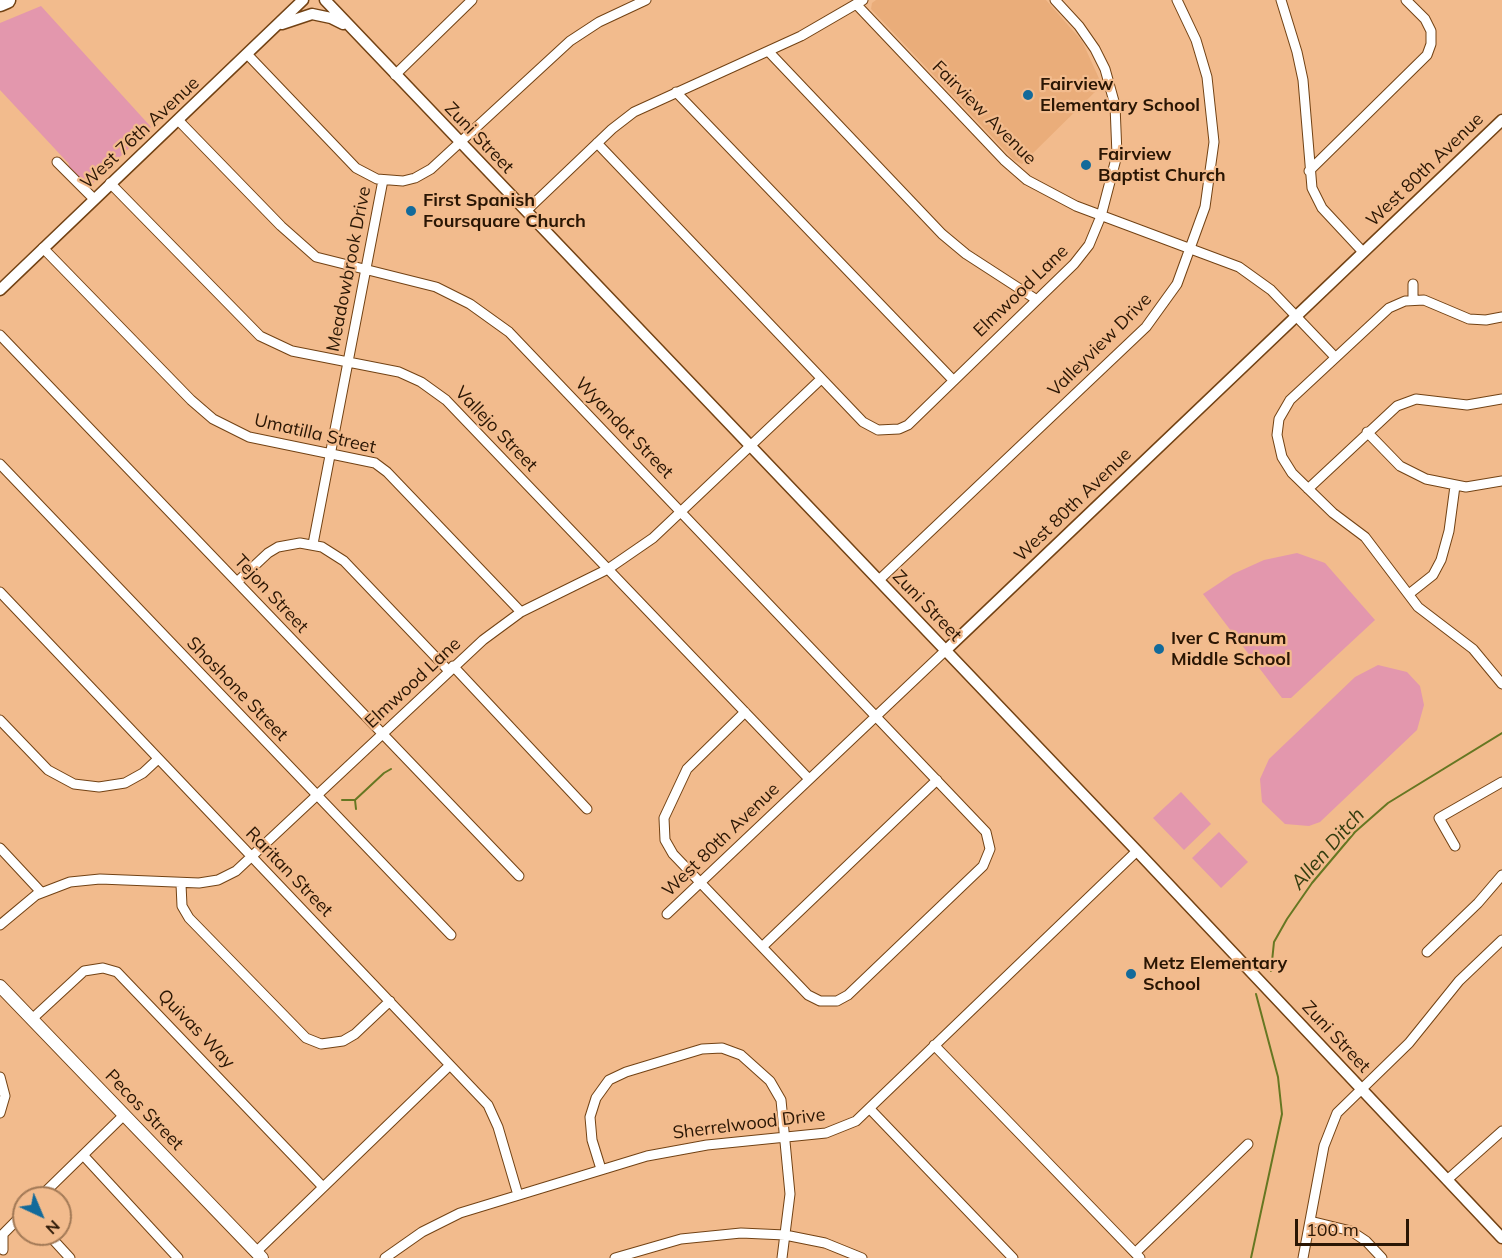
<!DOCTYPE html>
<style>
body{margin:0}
#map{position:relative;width:1502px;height:1258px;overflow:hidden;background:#f2bb8d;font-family:Mulish,sans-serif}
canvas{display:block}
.north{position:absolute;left:12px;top:1186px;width:60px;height:60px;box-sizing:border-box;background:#f2bb8d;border:2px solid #a27956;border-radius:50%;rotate:136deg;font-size:16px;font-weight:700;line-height:24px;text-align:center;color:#2a1604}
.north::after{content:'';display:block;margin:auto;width:21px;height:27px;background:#136a9a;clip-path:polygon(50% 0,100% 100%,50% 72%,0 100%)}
.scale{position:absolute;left:1295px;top:1219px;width:114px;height:27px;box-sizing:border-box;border:3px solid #2a1604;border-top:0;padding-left:8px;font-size:18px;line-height:21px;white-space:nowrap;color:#2a1604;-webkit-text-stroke:4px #f2bb8d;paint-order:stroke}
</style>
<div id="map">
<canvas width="1502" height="1258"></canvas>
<div class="north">N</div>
<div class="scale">100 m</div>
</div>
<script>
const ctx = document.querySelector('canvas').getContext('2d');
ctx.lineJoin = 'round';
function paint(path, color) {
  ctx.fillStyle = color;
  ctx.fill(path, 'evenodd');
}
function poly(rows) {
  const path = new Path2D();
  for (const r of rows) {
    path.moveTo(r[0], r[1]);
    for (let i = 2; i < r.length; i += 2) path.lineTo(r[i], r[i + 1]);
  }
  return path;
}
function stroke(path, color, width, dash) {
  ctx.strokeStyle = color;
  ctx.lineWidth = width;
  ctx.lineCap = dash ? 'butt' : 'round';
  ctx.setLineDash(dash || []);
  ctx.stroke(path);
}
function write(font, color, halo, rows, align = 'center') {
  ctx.font = font + ' Mulish,sans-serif';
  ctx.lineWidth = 4.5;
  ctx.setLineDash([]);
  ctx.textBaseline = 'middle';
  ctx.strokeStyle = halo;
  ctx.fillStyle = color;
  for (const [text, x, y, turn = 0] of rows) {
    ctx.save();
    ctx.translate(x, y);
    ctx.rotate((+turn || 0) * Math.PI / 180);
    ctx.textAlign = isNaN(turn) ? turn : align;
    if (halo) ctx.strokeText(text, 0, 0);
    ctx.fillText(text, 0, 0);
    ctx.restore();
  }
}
paint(poly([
 [876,0,1046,0,1082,41,1102,85,1022,164,1014,160,871,9,872,3]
]), '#eaad7a');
paint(poly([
 [41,6,151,127,93,183,85,186,68,167,69,164,0,90,0,23],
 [1297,553,1325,563,1375,620,1291,698,1282,698,1203,594,1233,574,1264,560],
 [1378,665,1407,672,1420,686,1424,705,1417,730,1320,822,1309,826,1285,824,1262,802,1260,779,1269,759,1355,677],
 [1181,792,1211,824,1184,850,1153,818],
 [1219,832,1248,862,1221,888,1192,858]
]), '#e397ad');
stroke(poly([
 [342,800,355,800,384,773,391,769],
 [355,800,356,809],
 [1271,971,1274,942,1287,919,1312,883,1355,832,1388,803,1502,733],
 [1251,1258,1282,1114,1278,1077,1256,994]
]), '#672', 2);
const minor = poly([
 [1281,0,1297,52,1303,80,1312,188,1322,208,1363,252],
 [856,4,1004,160,1027,180,1076,206,1239,267,1271,290,1335,357],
 [769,52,942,234,966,254,1037,300],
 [247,54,356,168,377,179,403,181,415,178,431,169,570,41,599,22,646,0],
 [395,75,472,0],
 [676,92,953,380],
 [178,120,281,226,316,257,436,287,470,304,509,332,986,832,990,849,983,866,848,995,837,1001,820,1001,808,995,673,854,665,840,664,818,687,769,745,712],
 [597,143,863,422,878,430,899,429,908,425,1074,264,1089,245,1101,216,1117,155,1115,105,1105,69,1095,49,1079,26,1055,0],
 [57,162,94,199],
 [1309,171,1427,55,1431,44,1431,31,1425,19,1406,0],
 [110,183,260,336,292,351,399,372,421,382,446,400,809,779],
 [526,211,612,129,634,112,801,36,863,0],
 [43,248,191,400,213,419,249,437,375,463,387,472,521,612],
 [1413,284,1413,300],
 [1502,317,1486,320,1469,319,1424,300,1405,301,1389,308,1290,400,1279,419,1277,435,1282,457,1292,473,1333,513,1365,537,1418,607,1473,649,1502,684],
 [0,335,519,876],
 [1367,432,1400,466,1426,479,1466,487,1502,481],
 [0,464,451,935],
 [1308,489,1397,406,1416,399,1467,405,1502,399],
 [313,544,383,180],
 [879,580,1146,327,1177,284,1205,207,1214,142,1207,77,1196,40,1177,0],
 [237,582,268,553,278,547,300,543,322,547,344,561,448,670],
 [0,592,488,1105,498,1127,518,1195],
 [1409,594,1433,575,1441,560,1449,531,1455,486],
 [453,666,587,809],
 [0,720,48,770,74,784,99,787,125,783,143,773,158,759],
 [1455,846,1439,818,1502,782],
 [0,848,41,892],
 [181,884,182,906,189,918,306,1038,321,1044,343,1041,355,1034,390,1001],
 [667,914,946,650],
 [0,925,36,895,70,882,100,879,199,883,218,880,236,871,483,640,521,612,608,569,653,538,821,379],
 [762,947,937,780],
 [1427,952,1478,903,1502,875],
 [32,1019,84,971,103,968,117,972,323,1187],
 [934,1045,1140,1258],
 [0,1077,5,1096,0,1113],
 [870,1109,1013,1258],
 [83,1155,178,1258],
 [601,1169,592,1140,590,1117,596,1098,609,1080,626,1072,702,1049,722,1048,741,1055,770,1081,781,1100,790,1194,782,1258],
 [1447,1180,1502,1131],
 [39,1198,124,1115],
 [1310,1221,1351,1231,1366,1241,1382,1258],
 [48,1234,70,1258],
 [3,1250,3,1234,24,1213],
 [256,1252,450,1065],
 [1135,1253,1248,1144],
 [385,1258,422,1232,460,1213,647,1156,707,1145,826,1133,856,1121,1137,851],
 [615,1258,681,1239,741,1233,785,1235,825,1243,862,1258],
 [1303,1258,1324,1146,1337,1113,1409,1043,1459,981,1502,940]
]);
const tertiary = poly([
 [325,0,1137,851,1502,1238],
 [282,24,312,14,331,18,343,24],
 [0,290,303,0],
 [946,650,1502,120]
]);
const secondary = poly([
 [0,986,262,1258]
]);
const motorway = poly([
 [0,3,7,0]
]);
stroke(minor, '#724214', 11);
stroke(tertiary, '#724214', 13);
stroke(secondary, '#724214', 14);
stroke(motorway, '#724214', 19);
stroke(minor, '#fff', 9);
stroke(tertiary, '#fff', 10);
stroke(secondary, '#fff', 12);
stroke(motorway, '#fff', 16);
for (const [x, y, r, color] of [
 [1028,95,6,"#136a9a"],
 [1086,165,6,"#136a9a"],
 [411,211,6,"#136a9a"],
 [1159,649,6,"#136a9a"],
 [1131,974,6,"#136a9a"]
]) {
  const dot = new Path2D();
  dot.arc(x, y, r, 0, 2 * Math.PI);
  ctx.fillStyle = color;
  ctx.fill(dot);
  stroke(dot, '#f2bb8d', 2);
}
write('bold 18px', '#2a1604', '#f2bb8d', [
 ["Fairview",1040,85],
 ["Elementary School",1040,106],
 ["Fairview",1098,155],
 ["Baptist Church",1098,176],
 ["First Spanish",423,201],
 ["Foursquare Church",423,222],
 ["Iver C Ranum",1171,639],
 ["Middle School",1171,660],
 ["Metz Elementary",1143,964],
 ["School",1143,985]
], 'left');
write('18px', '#2a1604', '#f2bb8d', [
 ["Fairview Avenue",984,113,45],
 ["West 76th Avenue",140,133,-43],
 ["Zuni Street",479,138,46],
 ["West 80th Avenue",1425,170,-44],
 ["Meadowbrook Drive",349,269,-79],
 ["Elmwood Lane",1021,291,-44],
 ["Valleyview Drive",1100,345,-45],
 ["Wyandot Street",624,428,46],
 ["Vallejo Street",496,429,46],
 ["Umatilla Street",315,434,13],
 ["West 80th Avenue",1073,505,-44],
 ["Tejon Street",271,594,47],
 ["Zuni Street",927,606,46],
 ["Elmwood Lane",413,683,-43],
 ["Shoshone Street",237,689,46],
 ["West 80th Avenue",721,840,-44],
 ["Raritan Street",289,872,46],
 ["Quivas Way",196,1029,46],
 ["Zuni Street",1336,1037,47],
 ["Pecos Street",144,1110,46],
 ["Sherrelwood Drive",749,1124,-7]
]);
write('italic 20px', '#333d0f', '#f2bb8d', [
 ["Allen Ditch",1328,849,-49]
]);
</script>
